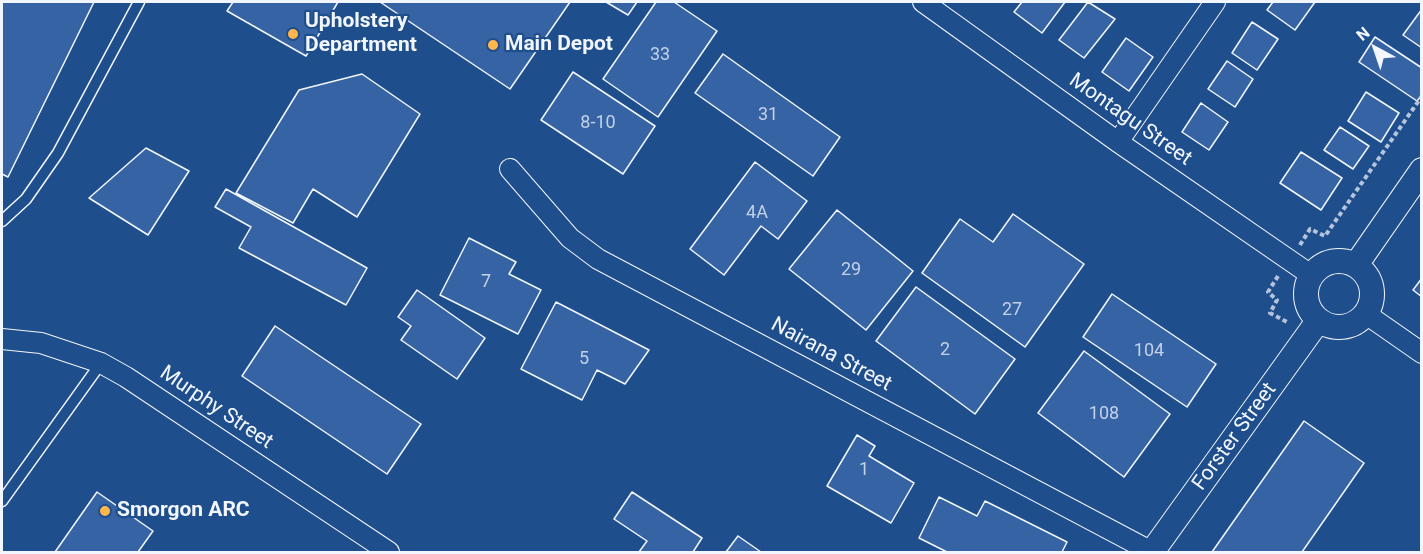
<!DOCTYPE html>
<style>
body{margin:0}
#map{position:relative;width:1423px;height:554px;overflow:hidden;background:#1f4e8c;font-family:Roboto,sans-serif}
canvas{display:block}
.frame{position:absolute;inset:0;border:3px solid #f2f6ff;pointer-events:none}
.north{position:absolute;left:1345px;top:18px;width:60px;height:60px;-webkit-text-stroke:4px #1f4e8c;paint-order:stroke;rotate:320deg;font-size:16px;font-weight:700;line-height:24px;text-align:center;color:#f2f6ff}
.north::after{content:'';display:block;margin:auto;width:21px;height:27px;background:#f2f6ff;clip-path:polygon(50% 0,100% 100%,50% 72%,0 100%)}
</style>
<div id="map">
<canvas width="1423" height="554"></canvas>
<div class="frame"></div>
<div class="north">N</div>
</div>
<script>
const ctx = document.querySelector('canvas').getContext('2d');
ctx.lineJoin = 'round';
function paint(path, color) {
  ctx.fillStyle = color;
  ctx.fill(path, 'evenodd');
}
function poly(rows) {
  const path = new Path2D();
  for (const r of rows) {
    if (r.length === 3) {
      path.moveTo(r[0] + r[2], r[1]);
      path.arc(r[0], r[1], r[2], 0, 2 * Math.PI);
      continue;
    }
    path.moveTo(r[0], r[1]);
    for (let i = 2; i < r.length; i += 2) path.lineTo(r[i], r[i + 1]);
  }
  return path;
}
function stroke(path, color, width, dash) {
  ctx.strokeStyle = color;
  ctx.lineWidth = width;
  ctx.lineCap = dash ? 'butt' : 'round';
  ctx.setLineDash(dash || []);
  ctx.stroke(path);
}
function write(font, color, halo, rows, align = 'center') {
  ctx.font = font + ' Roboto,sans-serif';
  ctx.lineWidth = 4.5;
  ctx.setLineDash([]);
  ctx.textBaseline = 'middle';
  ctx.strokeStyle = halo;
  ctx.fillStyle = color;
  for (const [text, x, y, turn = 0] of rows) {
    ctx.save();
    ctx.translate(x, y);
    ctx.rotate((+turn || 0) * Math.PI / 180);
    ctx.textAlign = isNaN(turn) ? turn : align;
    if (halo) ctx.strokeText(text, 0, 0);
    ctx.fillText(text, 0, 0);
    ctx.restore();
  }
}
const building = poly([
 [2,2,94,2,8,177,2,174,2,2],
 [233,2,338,2,306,56,227,11,233,2],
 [380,2,570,2,510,89,380,2],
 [606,2,637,2,628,15,606,2],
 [656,2,674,2,717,31,658,117,603,79,656,2],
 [1022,2,1065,2,1042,33,1014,12,1022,2],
 [1088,2,1115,19,1084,58,1059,40,1088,2],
 [1273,2,1315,2,1295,30,1267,10,1273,2],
 [1422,9,1422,48,1403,35,1422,9],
 [1252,22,1278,39,1257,70,1232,53,1252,22],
 [1375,37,1422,68,1422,95,1417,101,1359,62,1375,37],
 [1126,38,1153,57,1129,91,1102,72,1126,38],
 [723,54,840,137,813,176,695,93,723,54],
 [1227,61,1253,79,1235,107,1208,89,1227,61],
 [573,72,655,126,623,174,541,120,573,72],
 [362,74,420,114,357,217,313,189,293,223,236,193,299,90,362,74],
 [1366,92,1399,113,1381,142,1348,121,1366,92],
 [1201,103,1228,122,1209,150,1182,132,1201,103],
 [1340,127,1369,146,1353,169,1324,150,1340,127],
 [146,148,189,171,148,235,89,198,146,148],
 [1301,152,1342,178,1321,210,1280,183,1301,152],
 [755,162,807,201,778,239,761,226,724,275,690,249,755,162],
 [226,189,367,268,346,305,239,248,251,227,215,207,226,189],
 [837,210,913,271,866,330,789,269,837,210],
 [1013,214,1084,264,1025,347,922,273,960,219,993,242,1013,214],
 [469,238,516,262,509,274,541,290,518,334,440,295,469,238],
 [1422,278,1422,297,1413,290,1422,278],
 [916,287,1015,359,975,414,876,341,916,287],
 [417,290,485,338,457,379,401,340,411,326,398,317,417,290],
 [1112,294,1216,364,1187,407,1083,337,1112,294],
 [556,302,649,350,625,384,597,370,582,400,521,369,556,302],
 [275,326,421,424,387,474,242,376,275,326],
 [1084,351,1170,414,1124,477,1038,413,1084,351],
 [1304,421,1364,463,1302,552,1212,552,1304,421],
 [857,435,875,446,869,456,914,483,891,523,827,486,857,435],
 [97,492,153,531,138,552,55,552,97,492],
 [632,492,702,538,693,552,639,552,647,541,614,519,632,492],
 [939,497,977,516,985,501,1067,542,1062,552,947,552,919,538,939,497],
 [738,536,761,552,726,552,738,536]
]);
paint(building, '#3563a3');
stroke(building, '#f2f6ff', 1.5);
const service = poly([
 [2,221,26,199,58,153,139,2],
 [2,501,101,363]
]);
const minor = poly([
 [923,2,1118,142,1311,275],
 [1118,142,1215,2],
 [510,169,570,238,598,259,1152,552],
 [1366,314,1422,353],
 [2,339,41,343,101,363,126,377,389,552]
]);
const tertiary = poly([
 [1339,294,33],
 [1356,265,1422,170],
 [1152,552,1318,321]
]);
stroke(service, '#f2f6ff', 13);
stroke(minor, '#f2f6ff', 22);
stroke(tertiary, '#f2f6ff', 26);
stroke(poly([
 [1300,245,1310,229,1325,236,1422,96],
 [1278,276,1268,292,1277,300,1270,313,1289,323]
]), '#b3c4dc', 4, [4.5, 3]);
stroke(service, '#1f4e8c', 10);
stroke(minor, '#1f4e8c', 20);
stroke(tertiary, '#1f4e8c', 24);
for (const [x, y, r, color] of [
 [293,34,6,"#ffb74d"],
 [493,45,6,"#ffb74d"],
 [105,511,6,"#ffb74d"]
]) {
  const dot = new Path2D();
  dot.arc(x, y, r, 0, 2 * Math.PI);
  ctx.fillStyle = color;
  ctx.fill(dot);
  stroke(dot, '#1f4e8c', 2);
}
write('18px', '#c3d1e8', null, [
 ["33",660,55],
 ["31",768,115],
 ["8-10",598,123],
 ["4A",757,213],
 ["29",851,270],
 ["7",486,282],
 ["27",1012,310],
 ["2",945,350],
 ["104",1149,351],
 ["5",584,359],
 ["108",1104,414],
 ["1",864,470]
]);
write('bold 21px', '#f2f6ff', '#1f4e8c', [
 ["Upholstery",305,22],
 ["Department",305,46],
 ["Main Depot",505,45],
 ["Smorgon ARC",117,511]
], 'left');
write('21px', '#f2f6ff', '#1f4e8c', [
 ["Montagu Street",1130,120,35],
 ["Nairana Street",831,355,28],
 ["Murphy Street",216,408,34],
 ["Forster Street",1235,437,-54]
]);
</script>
